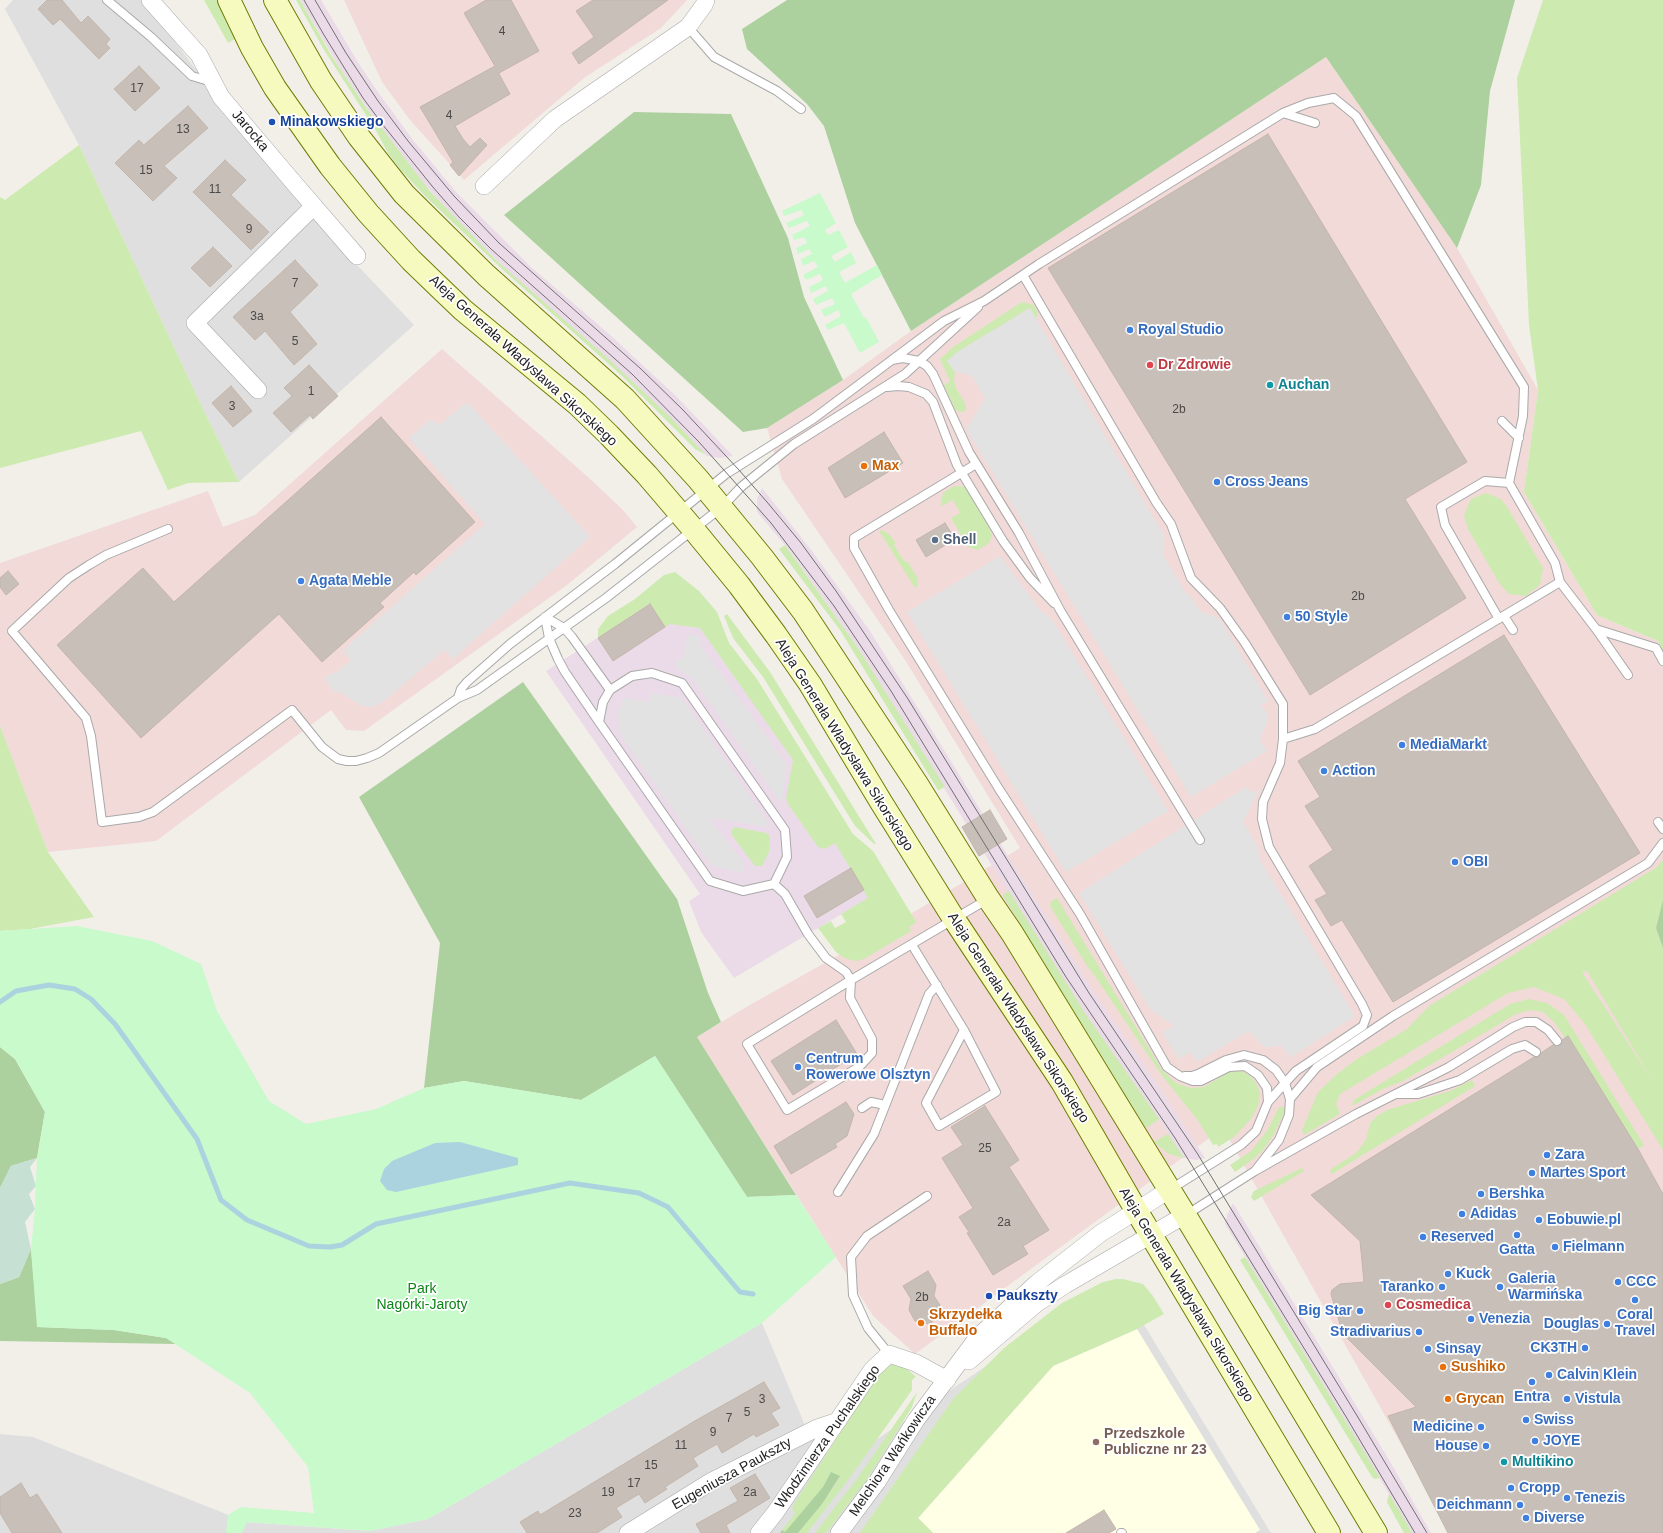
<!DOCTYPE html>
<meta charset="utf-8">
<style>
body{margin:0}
canvas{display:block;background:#f2efe9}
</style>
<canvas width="1663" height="1533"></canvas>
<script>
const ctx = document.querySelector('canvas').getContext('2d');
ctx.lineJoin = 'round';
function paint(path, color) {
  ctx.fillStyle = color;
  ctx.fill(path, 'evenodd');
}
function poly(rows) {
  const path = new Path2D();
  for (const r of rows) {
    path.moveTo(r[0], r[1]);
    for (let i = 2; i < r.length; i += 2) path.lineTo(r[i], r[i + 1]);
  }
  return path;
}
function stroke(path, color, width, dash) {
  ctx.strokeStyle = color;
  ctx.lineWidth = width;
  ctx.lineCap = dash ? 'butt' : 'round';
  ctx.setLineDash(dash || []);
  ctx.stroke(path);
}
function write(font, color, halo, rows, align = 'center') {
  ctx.font = font + ' Helvetica,sans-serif';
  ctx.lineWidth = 3.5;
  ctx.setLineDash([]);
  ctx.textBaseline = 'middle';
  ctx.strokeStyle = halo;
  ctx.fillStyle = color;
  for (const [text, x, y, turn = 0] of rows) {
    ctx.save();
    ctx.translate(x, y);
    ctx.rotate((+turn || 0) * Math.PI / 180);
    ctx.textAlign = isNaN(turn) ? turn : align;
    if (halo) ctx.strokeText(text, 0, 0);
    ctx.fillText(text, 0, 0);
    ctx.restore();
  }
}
paint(poly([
 [13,0,144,0,237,125,358,266,414,325,239,482,204,411,79,145,5,9],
 [1116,1279,1271,1533,0,1533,0,1434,33,1437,246,1522,370,1531,428,1519,762,1323,804,1423,837,1466]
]), '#e0dfdf');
paint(poly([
 [344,0,687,0,661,28,584,78,464,180,410,120,382,82],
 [1326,57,1457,248,1538,390,1524,492,1597,615,1658,641,1663,649,1663,900,1656,928,1663,948,1663,1533,1451,1533,1223,1128,915,1354,873,1316,697,1037,748,1006,894,924,1020,848,905,660,782,479,767,428,843,380,911,331],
 [442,349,588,477,623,510,637,527,567,585,364,731,346,730,331,710,156,841,48,852,0,726,0,563,208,491,223,527,255,515]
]), '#f2dad9');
paint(poly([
 [300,0,321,0,359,64,380,95,413,140,456,192,531,267,608,333,676,396,733,456,720,458,707,456,636,385,587,340,512,275,464,228,420,179,377,123,339,67],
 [762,488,812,551,870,631,959,774,1018,873,1026,884,1093,991,1159,1087,1205,1158,1196,1160,1184,1158,1157,1116,1085,1013,1009,891,1008,892,858,648,789,550,757,512,757,499],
 [673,586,884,889,734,978,701,932,689,901,700,894,546,671,650,604],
 [1233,1203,1388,1458,1431,1533,1412,1533,1343,1417,1225,1224,1227,1215]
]), '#ebdbe8');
paint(poly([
 [1137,1329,1260,1530,1255,1533,933,1533,918,1518,1053,1366]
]), '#ffffe5');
paint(poly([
 [204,0,217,0,235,39,228,43],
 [296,0,300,0,331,55,367,109,430,191,495,259,611,361,671,418,706,455,695,449,621,375,502,269,426,197,401,170,388,153,375,129,324,50],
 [1543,0,1663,0,1663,650,1658,641,1597,615,1524,492,1538,390,1529,325,1517,78],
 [79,145,204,411,239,482,188,483,168,490,141,431,0,468,0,197,5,200],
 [1022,302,1034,305,1038,313,1036,319,1029,308,948,361,955,373,954,381,956,388,966,405,966,410,963,412,956,411,944,385,950,381,940,359,953,347],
 [954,486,965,487,990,529,992,536,989,543,978,550,968,547,951,518,960,513,953,500,942,506,941,502,943,493],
 [1486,493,1501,499,1509,510,1543,568,1540,585,1526,596,1509,594,1499,583,1468,529,1464,515,1471,499],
 [881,530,889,534,896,543,894,545,904,561,908,562,918,579,918,586,915,588,879,531],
 [785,545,858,648,945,787,939,790,938,790,840,630,779,549],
 [675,572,699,591,717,612,729,643,757,679,853,834,873,851,915,920,916,923,909,927,911,931,864,959,857,961,851,960,844,958,836,952,818,928,831,921,835,928,846,922,841,914,868,898,835,843,825,849,818,847,788,804,786,798,793,760,700,628,670,624,665,627,649,604,598,638,598,629,608,616,635,599,664,575],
 [727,614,770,672,876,844,874,844,855,826,763,677,733,638,724,616],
 [0,726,48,852,94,917,30,929,0,931],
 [735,827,766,833,769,835,770,840,769,852,762,866,755,866,731,834,732,829],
 [1663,860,1663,900,1656,928,1663,948,1663,1150,1585,1024,1564,999,1534,987,1508,993,1340,1094,1336,1104,1340,1114,1304,1135,1302,1130,1318,1092,1337,1074,1357,1059,1407,1029,1429,1006,1657,867],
 [1587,971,1654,1083,1582,972],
 [1009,891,1085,1013,1159,1119,1148,1127,1144,1125,1003,896,1004,894],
 [1057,898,1162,1070,1176,1083,1190,1088,1204,1087,1229,1072,1240,1070,1250,1076,1256,1083,1260,1093,1258,1106,1251,1119,1234,1137,1218,1147,1217,1144,1213,1145,1197,1119,1163,1077,1090,969,1089,969,1050,906,1051,901],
 [1529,999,1547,1003,1564,1015,1644,1145,1638,1149,1569,1037,1565,1038,1554,1022,1543,1012,1530,1010,1516,1014,1403,1081,1383,1089,1352,1106,1354,1100,1510,1004],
 [1472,1080,1475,1086,1332,1174,1330,1170,1356,1153,1366,1140,1370,1123,1377,1116,1387,1110,1450,1091],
 [1279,1107,1284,1107,1285,1111,1273,1136,1263,1150,1255,1158,1235,1172,1230,1165,1251,1151,1267,1131],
 [1168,1134,1184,1158,1169,1154,1154,1142],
 [1302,1168,1304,1171,1254,1201,1251,1197,1254,1191],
 [1245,1257,1343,1417,1380,1478,1375,1479,1372,1477,1240,1260],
 [1116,1279,1123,1279,1143,1284,1153,1296,1164,1314,1137,1329,1053,1366,918,1518,933,1533,860,1533,953,1399,1004,1348,1062,1303,1103,1282],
 [892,1364,898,1364,905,1367,914,1375,916,1377,912,1380,912,1390,851,1476,807,1533,798,1533,822,1504,840,1477,831,1472,823,1487,785,1533,782,1530,795,1514,792,1507,881,1370],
 [917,1392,912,1407,866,1481,826,1533,815,1533,856,1480],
 [1389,1494,1406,1522,1412,1533,1404,1533,1394,1515,1387,1502]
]), '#cdebb0');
paint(poly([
 [787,0,1515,0,1490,91,1481,185,1457,248,1326,57,911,331,855,223,824,126,807,104,747,49,742,29],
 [634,112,731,114,788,238,804,297,843,380,767,428,743,432,504,215],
 [523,682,677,899,708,993,721,1022,697,1037,796,1195,747,1197,655,1056,581,1100,464,1081,424,1088,440,943,359,797],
 [1663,900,1663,948,1656,928],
 [0,1047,15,1059,45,1112,37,1158,11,1166,0,1188],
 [31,1249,38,1327,114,1330,166,1338,176,1344,0,1341,0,1284,19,1277],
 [831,1472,840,1476,822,1504,798,1533,780,1533,782,1530,785,1532,823,1487]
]), '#add19e');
paint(poly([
 [37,1158,30,1167,36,1186,29,1194,35,1209,25,1222,31,1249,19,1277,0,1284,0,1188,11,1166]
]), '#c6e0d4');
paint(poly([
 [820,193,836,223,825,230,828,235,839,230,848,247,831,256,835,262,851,252,856,263,839,272,845,283,877,265,882,275,851,294,864,318,866,317,879,342,860,353,844,323,828,330,825,325,841,316,838,310,825,317,821,310,835,304,832,298,816,305,813,299,828,291,826,286,811,293,809,287,823,280,820,274,806,280,803,275,818,267,814,261,803,266,801,259,812,254,809,249,798,254,796,248,807,243,804,237,794,240,792,235,810,226,807,221,789,228,786,223,804,215,801,210,784,216,782,211],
 [77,926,152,941,201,964,217,1011,269,1101,306,1124,376,1109,424,1088,464,1081,581,1100,655,1056,747,1197,796,1195,836,1257,762,1323,428,1519,370,1531,247,1522,242,1533,226,1533,228,1515,241,1507,314,1513,308,1467,250,1393,166,1338,114,1330,37,1327,31,1249,35,1209,37,1158,45,1112,15,1059,0,1047,0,931]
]), '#c8facc');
paint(poly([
 [1030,308,1163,534,1163,555,1185,592,1193,600,1200,611,1220,619,1268,701,1261,705,1269,716,1260,740,1267,751,1191,797,966,429,985,399,972,376,954,371,947,361,957,352],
 [467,402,590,537,453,659,444,650,383,702,373,707,359,705,340,692,334,692,324,677,337,672,351,660,343,650,485,524,409,438,431,419,439,425],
 [1000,556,1040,610,1053,621,1168,811,1066,872,907,612],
 [688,635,700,636,700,645,787,765,782,801,779,801,693,679,675,667,677,658,683,659],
 [652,693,682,698,769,824,768,827,712,818,713,823,744,864,744,873,713,866,710,863,621,736,617,714,624,698,649,702],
 [1246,787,1252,793,1259,790,1243,822,1257,845,1260,860,1355,1016,1290,1058,1281,1045,1274,1047,1264,1047,1249,1031,1197,1062,1190,1052,1179,1059,1162,1032,1174,1026,1150,1009,1079,893]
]), '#e2e2e2');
paint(poly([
 [460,1142,518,1158,518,1165,396,1192,387,1190,380,1181,384,1169,392,1161,435,1143]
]), '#aad3df');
stroke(poly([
 [0,1002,16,991,49,985,75,989,91,999,115,1024,197,1139,221,1200,247,1220,309,1246,330,1247,342,1245,376,1224,570,1183,639,1193,668,1207,740,1292,753,1294]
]), '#aad3df', 5);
const building = poly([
 [47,0,62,0,81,23,88,16,110,39,106,44,110,48,99,59,60,19,53,25,38,9,47,0],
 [486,0,511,0,539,51,499,73,498,72,510,94,455,126,463,139,470,147,480,138,487,145,459,176,450,165,453,162,420,107,495,66,464,13,486,0],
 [593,0,668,0,579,64,572,53,594,37,576,11,593,0],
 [139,66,160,88,135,111,114,89,139,66],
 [188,106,208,128,164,166,177,178,153,201,115,163,139,140,144,145,188,106],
 [1268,134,1467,462,1405,499,1466,598,1310,695,1048,268,1268,134],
 [225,160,246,180,231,195,269,232,251,250,193,192,225,160],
 [213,247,232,266,210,287,191,268,213,247],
 [295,260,318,285,290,312,317,344,294,365,265,331,255,340,233,317,295,260],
 [309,365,338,396,313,419,310,415,291,432,273,413,292,396,284,388,309,365],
 [231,386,252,411,233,427,212,403,231,386],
 [381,417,475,522,416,575,414,572,380,603,384,607,322,662,279,614,141,738,57,645,143,568,174,602,381,417],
 [884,432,903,463,845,498,828,468,884,432],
 [945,523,955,539,926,557,916,540,945,523],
 [8,571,19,584,6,595,0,587,0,578,8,571],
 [650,604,665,627,613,661,598,638,650,604],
 [1504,635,1640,853,1393,1002,1342,920,1331,926,1315,900,1327,894,1309,866,1333,850,1305,806,1320,797,1298,761,1504,635],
 [990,810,1007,839,979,856,962,827,990,810],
 [851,868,864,890,817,918,804,896,851,868],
 [836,1020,857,1054,793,1095,771,1061,836,1020],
 [1568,1036,1638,1149,1663,1194,1663,1533,1448,1533,1388,1416,1416,1407,1343,1334,1331,1294,1332,1290,1340,1284,1364,1282,1360,1241,1311,1195,1534,1057,1539,1057,1541,1053,1553,1045,1560,1045,1562,1040,1568,1036],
 [846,1102,854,1114,847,1136,835,1144,837,1147,791,1174,774,1146,846,1102],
 [985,1106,1019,1160,1009,1167,1049,1230,1023,1246,1028,1254,993,1275,967,1233,969,1232,959,1217,973,1208,942,1158,963,1145,951,1127,985,1106],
 [928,1271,936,1285,934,1296,940,1305,936,1319,929,1324,915,1321,909,1310,911,1299,903,1286,928,1271],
 [764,1382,780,1408,771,1413,779,1425,756,1437,754,1434,722,1453,717,1444,693,1458,698,1466,665,1487,667,1489,645,1503,639,1494,616,1508,622,1517,597,1533,527,1533,520,1522,538,1511,540,1515,693,1422,764,1382],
 [755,1474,770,1498,726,1525,730,1533,701,1533,696,1524,738,1501,730,1488,755,1474],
 [21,1483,30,1498,37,1494,62,1533,12,1533,0,1513,0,1497,21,1483],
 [1104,1510,1116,1529,1109,1533,1066,1533,1104,1510]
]);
paint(building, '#c7bfb8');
stroke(building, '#c4b6ab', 1);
const service = poly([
 [107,0,151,37,192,76,212,82],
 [688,27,714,57,777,91,801,109],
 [1283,113,1315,123],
 [1023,275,1156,502,1171,524,1191,578,1220,608,1245,643,1283,704,1283,739,1280,763,1263,802,1262,819,1269,847,1362,1004,1367,1015,1363,1026,1296,1071,1285,1083,1268,1102,1256,1131,1241,1145,1171,1189],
 [892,360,903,358,919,361,927,366,933,374,969,452,1019,533,1060,610,1200,840],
 [887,387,898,386,909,387,926,394,933,402,957,465,1003,541,1030,578,1054,603],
 [1502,421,1519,438],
 [976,464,854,538,854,548,889,610,999,789,1080,914,1167,1067,1180,1076,1193,1081,1201,1081,1229,1067,1245,1066,1258,1075,1267,1088,1268,1102],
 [168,529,106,555,89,565,69,578,12,631,86,718,91,736,102,822,139,817,153,812,292,710,322,747,338,759,347,761,356,761,367,758,379,753,458,698,477,690,606,598,722,507,741,487,794,444,905,374,978,307],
 [1504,616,1513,630],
 [545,617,549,638,558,659,565,672,599,722],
 [545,617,564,628,572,637,610,690],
 [1499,619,1445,525,1441,507,1485,481,1509,483],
 [1596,629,1628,675],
 [652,673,682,683,785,830,787,857,774,884,743,891,710,881,599,722,603,702,610,690,632,676,652,673],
 [458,698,461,689,467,682,510,644,615,564,726,474,813,419,944,321,984,301,1039,264,1283,113,1308,103,1334,98,1356,116,1524,387,1523,416,1509,483,1555,563,1560,582,1596,629,1656,648,1663,661],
 [1283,739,1315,729,1560,582],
 [1658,822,1663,829],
 [774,884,785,894,808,934,826,958,846,972,851,980,988,899],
 [912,945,964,1030,996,1092,939,1126,926,1103,964,1030],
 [851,980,850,998,872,1039,872,1053,859,1067,787,1110,747,1044,851,980],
 [1185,1076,1192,1076,1198,1074,1226,1060,1244,1055,1263,1060,1276,1070,1285,1083,1290,1099,1289,1115,1279,1140,1255,1171,1186,1215],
 [1398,1094,1418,1094,1460,1080,1512,1049,1525,1045,1536,1052],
 [1290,1099,1317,1067,1393,1016,1648,863,1663,843],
 [862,1108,871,1102,885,1105],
 [1255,1171,1356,1114,1449,1067,1513,1027,1525,1022,1536,1022,1548,1030,1557,1041],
 [838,1192,874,1134,929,994,937,985],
 [889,1354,868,1328,853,1295,851,1257,867,1236,927,1196],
 [1121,1533,1122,1533]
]);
const minor = poly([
 [150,0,199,55,221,97,294,183,357,256],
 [484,186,555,119,688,27,704,5,706,0],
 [258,390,195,323,314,206],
 [969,1361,1037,1303,1065,1285,1185,1215],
 [628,1533,712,1481,817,1428,838,1421],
 [759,1533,775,1513,872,1370,889,1354,916,1363,947,1380],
 [839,1533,877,1482,916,1420,978,1337,1037,1283,1101,1233,1169,1190]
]);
const secondary = poly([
 [229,0,252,48,275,88,330,166,368,213,411,260,440,288,463,310,577,404,609,435,647,475,694,530,739,585,776,635,810,684,881,802,954,919,1062,1082,1136,1210,1329,1533],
 [275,0,321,81,359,137,404,194,486,275,625,399,698,479,762,557,803,611,917,784,988,898,1012,933,1185,1215,1376,1533]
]);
stroke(service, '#a9a9a9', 10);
stroke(minor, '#a9a9a9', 18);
stroke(secondary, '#707d05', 24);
stroke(service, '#fff', 8);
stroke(minor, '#fff', 17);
stroke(secondary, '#f7fabf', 22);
stroke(poly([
 [304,0,324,35,363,98,383,125,432,186,459,217,491,249,632,374,699,442,771,523,834,606,891,691,1066,977,1175,1138,1345,1415,1415,1533],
 [315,0,346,53,378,101,408,141,454,196,499,243,641,369,683,410,739,470,767,502,801,543,836,591,908,699,1089,993,1197,1153,1359,1419,1427,1533]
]), '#707070', 1);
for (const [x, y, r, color] of [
 [272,122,4,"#1a4fb4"],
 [1130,330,4,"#3f7fe0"],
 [1150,365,4,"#e0444e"],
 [1270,385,4,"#0f9aa8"],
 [864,466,4,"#e8710a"],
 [1217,482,4,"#3f7fe0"],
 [935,540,4,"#5c6f8a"],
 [301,581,4,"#3f7fe0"],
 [1287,617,4,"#3f7fe0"],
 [1402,745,4,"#3f7fe0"],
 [1324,771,4,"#3f7fe0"],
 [1455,862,4,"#3f7fe0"],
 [798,1067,4,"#3f7fe0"],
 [1547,1155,4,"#3f7fe0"],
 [1532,1173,4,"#3f7fe0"],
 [1481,1194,4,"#3f7fe0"],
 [1462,1214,4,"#3f7fe0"],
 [1539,1220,4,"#3f7fe0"],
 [1517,1235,4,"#3f7fe0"],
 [1423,1237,4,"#3f7fe0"],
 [1555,1247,4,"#3f7fe0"],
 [1448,1274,4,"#3f7fe0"],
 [1618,1282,4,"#3f7fe0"],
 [1442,1287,4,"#3f7fe0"],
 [1500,1287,4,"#3f7fe0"],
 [989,1296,4,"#1a4fb4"],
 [1635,1300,4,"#3f7fe0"],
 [1388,1305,4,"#e0444e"],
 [1360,1311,4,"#3f7fe0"],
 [1471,1319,4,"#3f7fe0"],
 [921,1323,4,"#e8710a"],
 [1607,1324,4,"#3f7fe0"],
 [1419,1332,4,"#3f7fe0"],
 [1585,1348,4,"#3f7fe0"],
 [1428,1349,4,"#3f7fe0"],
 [1443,1367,4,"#e8710a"],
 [1549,1375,4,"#3f7fe0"],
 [1532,1382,4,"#3f7fe0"],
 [1448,1399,4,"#e8710a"],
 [1567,1399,4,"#3f7fe0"],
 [1526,1420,4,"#3f7fe0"],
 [1481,1427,4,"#3f7fe0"],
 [1535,1441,4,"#3f7fe0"],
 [1096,1442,4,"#8d6e63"],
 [1486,1446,4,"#3f7fe0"],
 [1504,1462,4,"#0f9aa8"],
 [1511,1488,4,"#3f7fe0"],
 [1567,1498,4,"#3f7fe0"],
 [1520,1505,4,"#3f7fe0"],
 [1526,1518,4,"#3f7fe0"]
]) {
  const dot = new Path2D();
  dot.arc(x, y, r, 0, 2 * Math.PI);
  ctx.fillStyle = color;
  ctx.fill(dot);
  stroke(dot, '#fff', 1.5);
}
write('12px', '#4b4948', null, [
 ["4",502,32],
 ["17",137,89],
 ["4",449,116],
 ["13",183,130],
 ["15",146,171],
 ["11",215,190],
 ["9",249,230],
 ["7",295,284],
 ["3a",257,317],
 ["5",295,342],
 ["1",311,392],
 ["3",232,407],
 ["2b",1179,410],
 ["2b",1358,597],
 ["25",985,1149],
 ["2a",1004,1223],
 ["2b",922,1298],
 ["3",762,1400],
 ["5",747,1413],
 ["7",729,1419],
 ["9",713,1433],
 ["11",681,1446],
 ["15",651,1466],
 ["17",634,1484],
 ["19",608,1493],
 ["2a",750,1493],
 ["23",575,1514]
]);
write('bold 14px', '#164399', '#fff', [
 ["Minakowskiego",280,122],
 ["Paukszty",997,1296]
], 'left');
write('14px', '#222', '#fff', [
 ["Jarocka",250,131,50],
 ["Aleja Generała Władysława Sikorskiego",523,361,42],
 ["Aleja Generała Władysława Sikorskiego",844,745,58],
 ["Aleja Generała Władysława Sikorskiego",1018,1018,57],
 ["Aleja Generała Władysława Sikorskiego",1186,1295,59],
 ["Włodzimierza Puchalskiego",828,1437,-55],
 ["Melchiora Wańkowicza",893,1456,-56],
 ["Eugeniusza Paukszty",732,1474,-29]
]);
write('bold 14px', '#366cbe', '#fff', [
 ["Royal Studio",1138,330],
 ["Cross Jeans",1225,482],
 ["Agata Meble",309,581],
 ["50 Style",1295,617],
 ["MediaMarkt",1410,745],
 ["Action",1332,771],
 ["OBI",1463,862],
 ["Centrum",806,1059],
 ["Rowerowe Olsztyn",806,1075],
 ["Zara",1555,1155],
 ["Martes Sport",1540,1173],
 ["Bershka",1489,1194],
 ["Adidas",1470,1214],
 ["Eobuwie.pl",1547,1220],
 ["Reserved",1431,1237],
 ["Fielmann",1563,1247],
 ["Gatta",1517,1250,"center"],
 ["Kuck",1456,1274],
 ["Galeria",1508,1279],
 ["Warmińska",1508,1295],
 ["CCC",1626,1282],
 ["Taranko",1434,1287,"right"],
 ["Big Star",1352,1311,"right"],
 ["Coral",1635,1315,"center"],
 ["Travel",1635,1331,"center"],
 ["Venezia",1479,1319],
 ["Douglas",1599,1324,"right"],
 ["Stradivarius",1411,1332,"right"],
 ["CK3TH",1577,1348,"right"],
 ["Sinsay",1436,1349],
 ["Calvin Klein",1557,1375],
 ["Entra",1532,1397,"center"],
 ["Vistula",1575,1399],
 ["Swiss",1534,1420],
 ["Medicine",1473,1427,"right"],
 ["JOYE",1543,1441],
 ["House",1478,1446,"right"],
 ["Cropp",1519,1488],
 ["Tenezis",1575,1498],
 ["Deichmann",1512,1505,"right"],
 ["Diverse",1534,1518]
], 'left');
write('bold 14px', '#be3a42', '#fff', [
 ["Dr Zdrowie",1158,365],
 ["Cosmedica",1396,1305]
], 'left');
write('bold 14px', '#0d838f', '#fff', [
 ["Auchan",1278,385],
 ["Multikino",1512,1462]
], 'left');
write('bold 14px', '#c56008', '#fff', [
 ["Max",872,466],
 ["Skrzydełka",929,1315],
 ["Buffalo",929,1331],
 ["Sushiko",1451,1367],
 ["Grycan",1456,1399]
], 'left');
write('bold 14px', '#4e5e75', '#fff', [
 ["Shell",943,540]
], 'left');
write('14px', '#0c8416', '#fff', [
 ["Park",422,1289],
 ["Nagórki-Jaroty",422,1305]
]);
write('bold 14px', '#785e54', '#fff', [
 ["Przedszkole",1104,1434],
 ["Publiczne nr 23",1104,1450]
], 'left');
</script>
